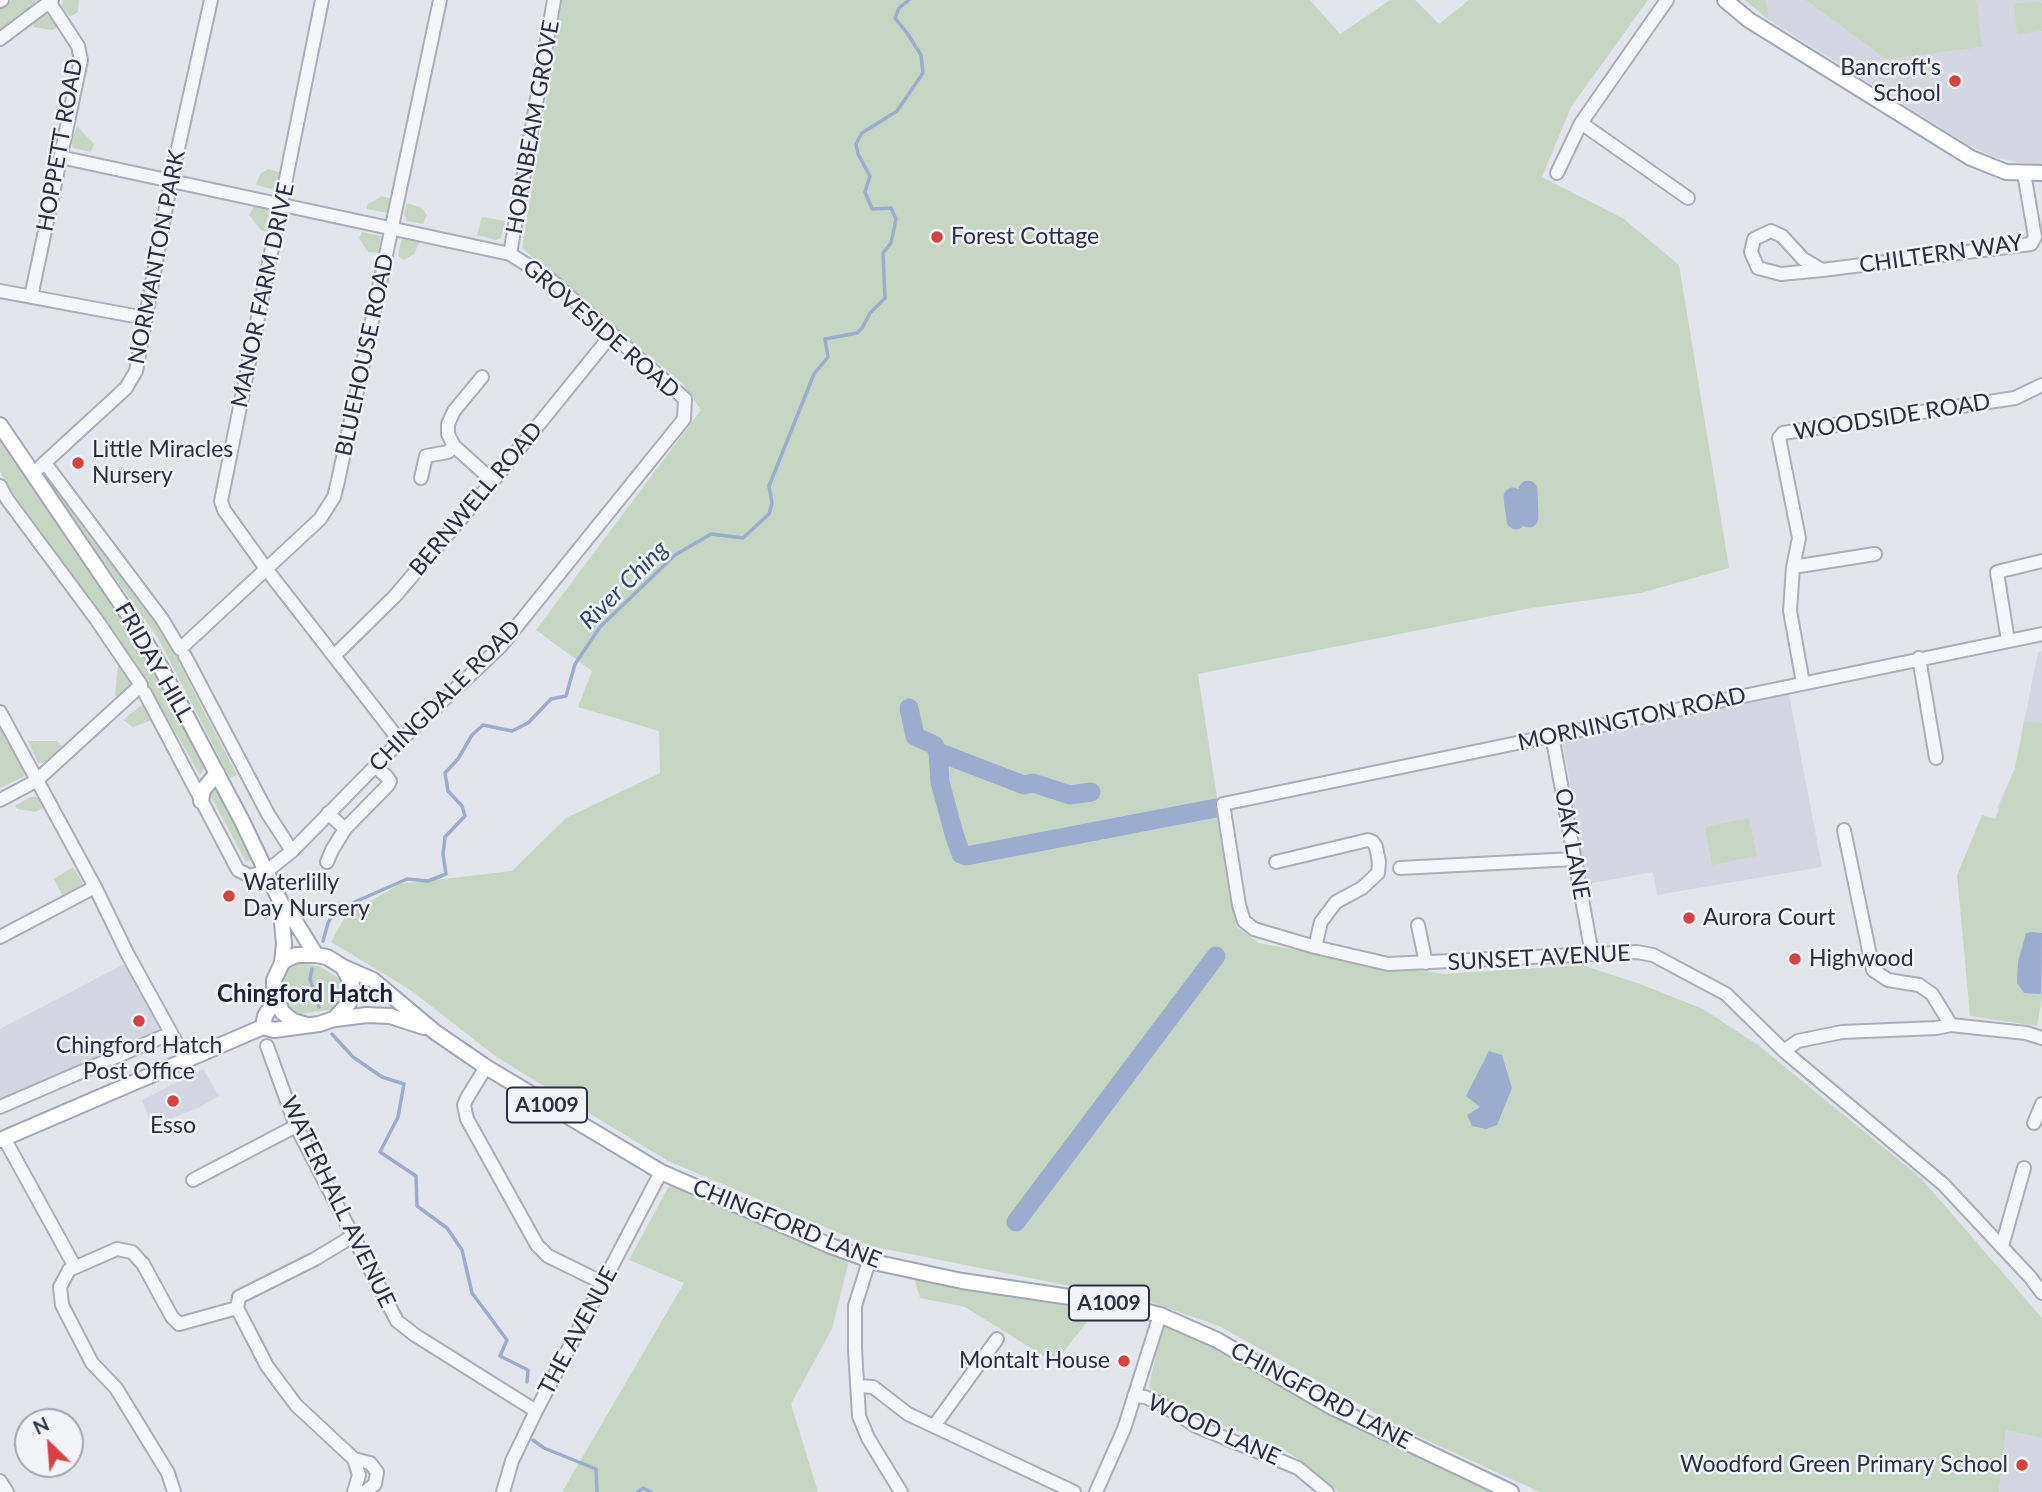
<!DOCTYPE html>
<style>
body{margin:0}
#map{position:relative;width:2042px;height:1492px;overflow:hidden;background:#e3e5ec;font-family:Lato,sans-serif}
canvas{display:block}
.north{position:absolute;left:14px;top:1408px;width:70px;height:70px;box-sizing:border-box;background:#f3f4f9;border:2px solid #a2a5b1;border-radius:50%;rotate:335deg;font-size:19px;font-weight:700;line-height:28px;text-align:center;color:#292f46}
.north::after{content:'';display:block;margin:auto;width:24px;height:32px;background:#db403e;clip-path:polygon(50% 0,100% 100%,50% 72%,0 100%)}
</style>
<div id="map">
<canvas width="2042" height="1492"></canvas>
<div class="north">N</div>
</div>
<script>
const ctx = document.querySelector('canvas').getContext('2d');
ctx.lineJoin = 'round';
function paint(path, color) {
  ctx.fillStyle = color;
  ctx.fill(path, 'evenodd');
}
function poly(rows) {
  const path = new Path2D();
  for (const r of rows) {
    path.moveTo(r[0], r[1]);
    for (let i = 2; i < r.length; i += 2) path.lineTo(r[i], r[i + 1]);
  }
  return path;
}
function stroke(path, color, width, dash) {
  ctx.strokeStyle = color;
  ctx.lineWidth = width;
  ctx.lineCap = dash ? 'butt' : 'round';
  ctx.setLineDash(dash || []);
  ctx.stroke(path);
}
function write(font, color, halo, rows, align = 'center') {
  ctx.font = font + ' Lato,sans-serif';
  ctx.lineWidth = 5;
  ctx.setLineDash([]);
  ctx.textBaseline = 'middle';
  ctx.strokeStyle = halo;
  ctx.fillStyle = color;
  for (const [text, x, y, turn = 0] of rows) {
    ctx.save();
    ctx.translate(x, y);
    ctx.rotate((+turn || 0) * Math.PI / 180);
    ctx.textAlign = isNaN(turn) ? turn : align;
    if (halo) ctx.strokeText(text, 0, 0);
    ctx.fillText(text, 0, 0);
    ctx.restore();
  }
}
paint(poly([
 [1766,0,2042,0,2042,164,2020,163,1994,157,1965,143,1769,20],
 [2042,651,2042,843,1997,808,2015,768,2038,652],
 [1789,694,1822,867,1657,895,1653,872,1587,884,1562,737],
 [126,963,162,1034,0,1100,0,1029],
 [203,1069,219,1096,198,1108,152,1126,142,1100],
 [2006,1430,2042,1438,2042,1492,1999,1492]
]), '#d4d7e1');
paint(poly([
 [12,0,36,0,34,6,0,32,0,9],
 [63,0,79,0,78,12,70,17,62,7],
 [562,0,1310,0,1340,34,1390,0,1415,0,1439,24,1469,0,1648,0,1571,107,1542,177,1624,219,1679,265,1729,568,1641,593,1531,608,1198,674,1237,927,1259,943,1390,967,1445,974,1582,965,1640,984,1703,1009,1758,1045,1921,1178,2042,1318,2042,1438,2006,1430,1999,1492,1540,1492,1413,1434,1219,1326,1150,1302,870,1246,668,1161,498,1058,409,989,331,942,346,915,400,884,512,871,566,818,660,773,659,731,578,707,592,671,536,630,701,410,682,383,522,248],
 [1744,0,1766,0,1769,20],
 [1806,0,1976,0,1982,47,1886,59],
 [2035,2,2042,3,2042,31,2017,34,2014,4],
 [44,14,49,16,58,27,52,30,33,27,34,22],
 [77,126,94,144,91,152,73,148,71,142],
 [268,169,282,173,275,190,256,185,260,174],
 [382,196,391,199,388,213,366,209,368,204],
 [407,203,422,208,427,215,423,224,407,221,404,214],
 [254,206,263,206,275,216,272,233,261,230,249,215],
 [482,217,505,221,501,238,496,240,477,235],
 [362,232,381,236,378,253,368,252,359,238],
 [404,238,420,241,414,254,404,260,398,256,401,241],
 [0,438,105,588,156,666,207,763,200,775,137,666,32,523,5,480,0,472],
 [45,471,137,593,179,659,179,663,237,775,230,778,158,638,41,475],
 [121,661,133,684,118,698,115,695,118,665],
 [143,704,155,719,133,727,123,720],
 [2024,722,2042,723,2042,998,2037,1026,1970,1016,1957,875,1982,815,1995,819,2015,768],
 [0,726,25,772,23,777,0,788],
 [28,741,57,741,62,746,45,762,38,763],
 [218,781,255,858,246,862,209,793],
 [30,797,37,797,43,808,36,812,17,809,15,806],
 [1749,818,1757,856,1712,865,1705,827],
 [73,867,83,883,82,887,64,898,54,879],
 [294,963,319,966,343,981,346,993,341,1003,334,1009,295,1015,287,1009,280,993,286,971],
 [671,1182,850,1256,832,1329,791,1404,818,1492,562,1492,684,1283,629,1260],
 [914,1278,1097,1309,1055,1363,965,1307,920,1298],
 [1168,1324,1352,1424,1499,1492,1339,1492,1324,1483,1306,1464,1274,1444,1181,1410,1149,1387,1162,1326]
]), '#c5d7c3');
paint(poly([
 [2033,932,2042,933,2041,994,2024,993,2017,983,2018,962,2026,933],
 [1489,1051,1502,1055,1512,1088,1497,1125,1486,1129,1472,1126,1467,1115,1480,1107,1466,1096]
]), '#9baccf');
stroke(poly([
 [323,941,328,923,334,912,348,905,407,879,428,881,446,874,443,854,445,837,465,816,462,806,448,791,445,773,458,759,472,735,483,725,512,731,528,723,551,699,566,696,575,664,600,627,675,555,711,534,743,538,769,514,772,503,769,486,814,374,828,357,825,339,857,333,862,328,870,313,885,298,883,253,891,243,896,219,891,208,872,209,865,192,870,176,858,154,856,144,862,133,897,111,923,73,921,55,907,33,895,18,899,8,909,0],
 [312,969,310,979,319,1007],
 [332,1034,353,1057,382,1077,404,1084,398,1117,380,1152,416,1176,417,1206,447,1228,462,1250,472,1293,507,1340,500,1356,528,1370,527,1382],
 [533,1440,544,1448,596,1469,597,1492],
 [638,1492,643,1488,651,1492]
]), '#9baccf', 3.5);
stroke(poly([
 [1528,490,1529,518],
 [1513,497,1516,520],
 [909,708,915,736,934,745,938,752,1024,785,1033,783,1070,795,1091,792],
 [938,752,940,782,954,834,961,854,966,856,1216,808],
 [1016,1222,1216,956]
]), '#9baccf', 19);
const minor = poly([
 [322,0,221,501,224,510,267,570,400,741],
 [0,1,2,0],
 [0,39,52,0],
 [1581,123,1688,198],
 [60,157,510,254,551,280,685,399,684,419,500,647,400,741,292,851,267,871,250,876,238,870,145,693],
 [1557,173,1581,123,1667,0],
 [510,254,554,0],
 [1822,270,1803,259,1782,236,1771,231,1754,239,1751,252,1758,268,1781,274,1822,270,2031,244,2035,237,2024,173],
 [0,291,145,318],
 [31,297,81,60,78,46,48,0],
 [482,377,454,411,448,424,448,434,454,446,493,481],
 [45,463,162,619,180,649,320,519,334,497,338,481,440,0],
 [40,467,126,388,136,371,171,180,211,0],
 [421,478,426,456,448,452,454,446],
 [0,486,7,499,96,619,141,685,36,781,0,800],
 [1793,567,1875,554],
 [2042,634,1223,804,1239,905,1244,921,1254,929,1315,947,1388,964,1637,952,1653,955,1726,994,1784,1051,1943,1184,2031,1278,2042,1293],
 [2008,641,1997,572,2042,561],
 [185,656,268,814,292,851],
 [334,656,395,596,493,481,612,334],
 [1919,658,1936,758],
 [1803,683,1790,611,1793,567,1799,538,1779,438,1783,433,2015,398,2042,385],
 [0,712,95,887,128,955,186,1060],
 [1552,735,1592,954],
 [345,829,388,785,390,781,387,777,375,766],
 [1844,830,1873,970,1888,980,1919,985,1932,994,1951,1025],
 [327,862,332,850,345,829,328,813],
 [1276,862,1368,840,1373,842,1376,847,1379,862,1378,873,1362,888,1336,902,1321,922,1315,947],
 [1400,868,1574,859],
 [1418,925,1426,963],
 [0,937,95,887],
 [267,1046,296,1126,397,1321,415,1335,536,1411],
 [1784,1051,1798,1041,1842,1032,1936,1028,1951,1025,2026,1033,2042,1038],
 [486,1067,467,1098,464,1105,467,1119,537,1245,548,1256,603,1283],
 [0,1107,171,1033],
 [2034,1123,2042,1104],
 [4,1138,75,1267],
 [193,1180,296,1126],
 [353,1236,315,1259,239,1297,237,1308,267,1366,296,1405,354,1459,359,1475,354,1492],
 [2002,1246,2024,1168],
 [869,1261,855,1306,855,1349,859,1416,868,1438,901,1492],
 [857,1386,873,1387,908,1414,1074,1492],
 [1134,1396,1145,1397,1159,1403,1196,1426,1298,1468,1327,1492],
 [934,1426,997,1339],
 [354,1459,370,1463,377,1472,375,1484,365,1492],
 [0,1481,7,1492],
 [174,1492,168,1473,116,1388,92,1363,62,1305,60,1287,69,1270,117,1249,132,1252,143,1264,172,1317,179,1324,237,1308],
 [503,1492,512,1461,536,1411,661,1172],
 [1096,1492,1124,1429,1160,1315]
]);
const major = poly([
 [1725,0,1749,20,1971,158,2006,172,2042,173],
 [0,425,132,620,160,666,242,821,285,911,293,918,316,955],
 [201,801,203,790,217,773],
 [282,963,284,944,282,922,285,911],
 [343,967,373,980,435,1032,486,1067,661,1172,831,1246,878,1263,962,1281,1117,1304,1160,1315,1217,1340,1330,1406,1511,1492],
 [335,1019,367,1015,390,1016,424,1027],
 [263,1027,265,1016,276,999],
 [0,1140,263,1027,274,1030,319,1024,334,1019,349,1003,352,985,343,967,327,957,316,955,296,955,286,960,282,963,274,980,274,992,282,1012,293,1021,307,1025]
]);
stroke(minor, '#abaeba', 16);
stroke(major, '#a1a6b9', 18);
stroke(minor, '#f6f7fa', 12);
stroke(major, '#fff', 14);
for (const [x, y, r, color] of [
 [1955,81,7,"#db403e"],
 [937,237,7,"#db403e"],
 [78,463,7,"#db403e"],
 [229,896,7,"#db403e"],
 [1689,918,7,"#db403e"],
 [1795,959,7,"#db403e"],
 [139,1021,7,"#db403e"],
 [173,1101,7,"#db403e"],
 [1124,1361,7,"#db403e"],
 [2022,1465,7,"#db403e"]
]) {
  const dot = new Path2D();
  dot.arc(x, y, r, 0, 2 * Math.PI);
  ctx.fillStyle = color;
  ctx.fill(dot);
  stroke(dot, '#f3f4f9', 2.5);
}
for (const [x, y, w] of [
 [547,1105,80],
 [1109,1303,80]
]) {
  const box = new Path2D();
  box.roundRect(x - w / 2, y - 17.5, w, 35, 5);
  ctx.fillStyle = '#f3f4f9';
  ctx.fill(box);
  stroke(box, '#292f46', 2);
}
write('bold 21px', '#292f46', null, [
 ["A1009",547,1105],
 ["A1009",1109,1303]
]);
write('23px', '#292f46', '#f3f4f9', [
 ["Bancroft's",1941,68,"right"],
 ["School",1941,94,"right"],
 ["Forest Cottage",951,237],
 ["Little Miracles",92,450],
 ["Nursery",92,476],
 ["Waterlilly",243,883],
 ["Day Nursery",243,909],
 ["Aurora Court",1703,918],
 ["Highwood",1809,959],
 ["Chingford Hatch",139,1046,"center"],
 ["Post Office",139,1072,"center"],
 ["Esso",173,1126,"center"],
 ["Montalt House",1110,1361,"right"],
 ["Woodford Green Primary School",2008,1465,"right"]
], 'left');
write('23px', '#292f46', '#f3f4f9', [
 ["HORNBEAM GROVE",533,127,-80],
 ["HOPPETT ROAD",60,145,-80],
 ["CHILTERN WAY",1941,254,-8],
 ["NORMANTON PARK",157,257,-79],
 ["MANOR FARM DRIVE",263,295,-78],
 ["GROVESIDE ROAD",601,329,41],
 ["BLUEHOUSE ROAD",365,355,-78],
 ["WOODSIDE ROAD",1892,417,-9],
 ["BERNWELL ROAD",476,499,-50],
 ["FRIDAY HILL",154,662,60],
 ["CHINGDALE ROAD",445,696,-45],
 ["MORNINGTON ROAD",1632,719,-12],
 ["OAK LANE",1572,844,80],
 ["SUNSET AVENUE",1539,958,-3],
 ["WATERHALL AVENUE",338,1202,64],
 ["CHINGFORD LANE",787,1224,22],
 ["THE AVENUE",578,1331,-62],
 ["CHINGFORD LANE",1321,1396,28],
 ["WOOD LANE",1214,1430,24]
]);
write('italic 24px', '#2e457f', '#f3f4f9', [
 ["River Ching",624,585,-45]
]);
write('bold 24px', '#1b2037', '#f3f4f9', [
 ["Chingford Hatch",305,994]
]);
</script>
